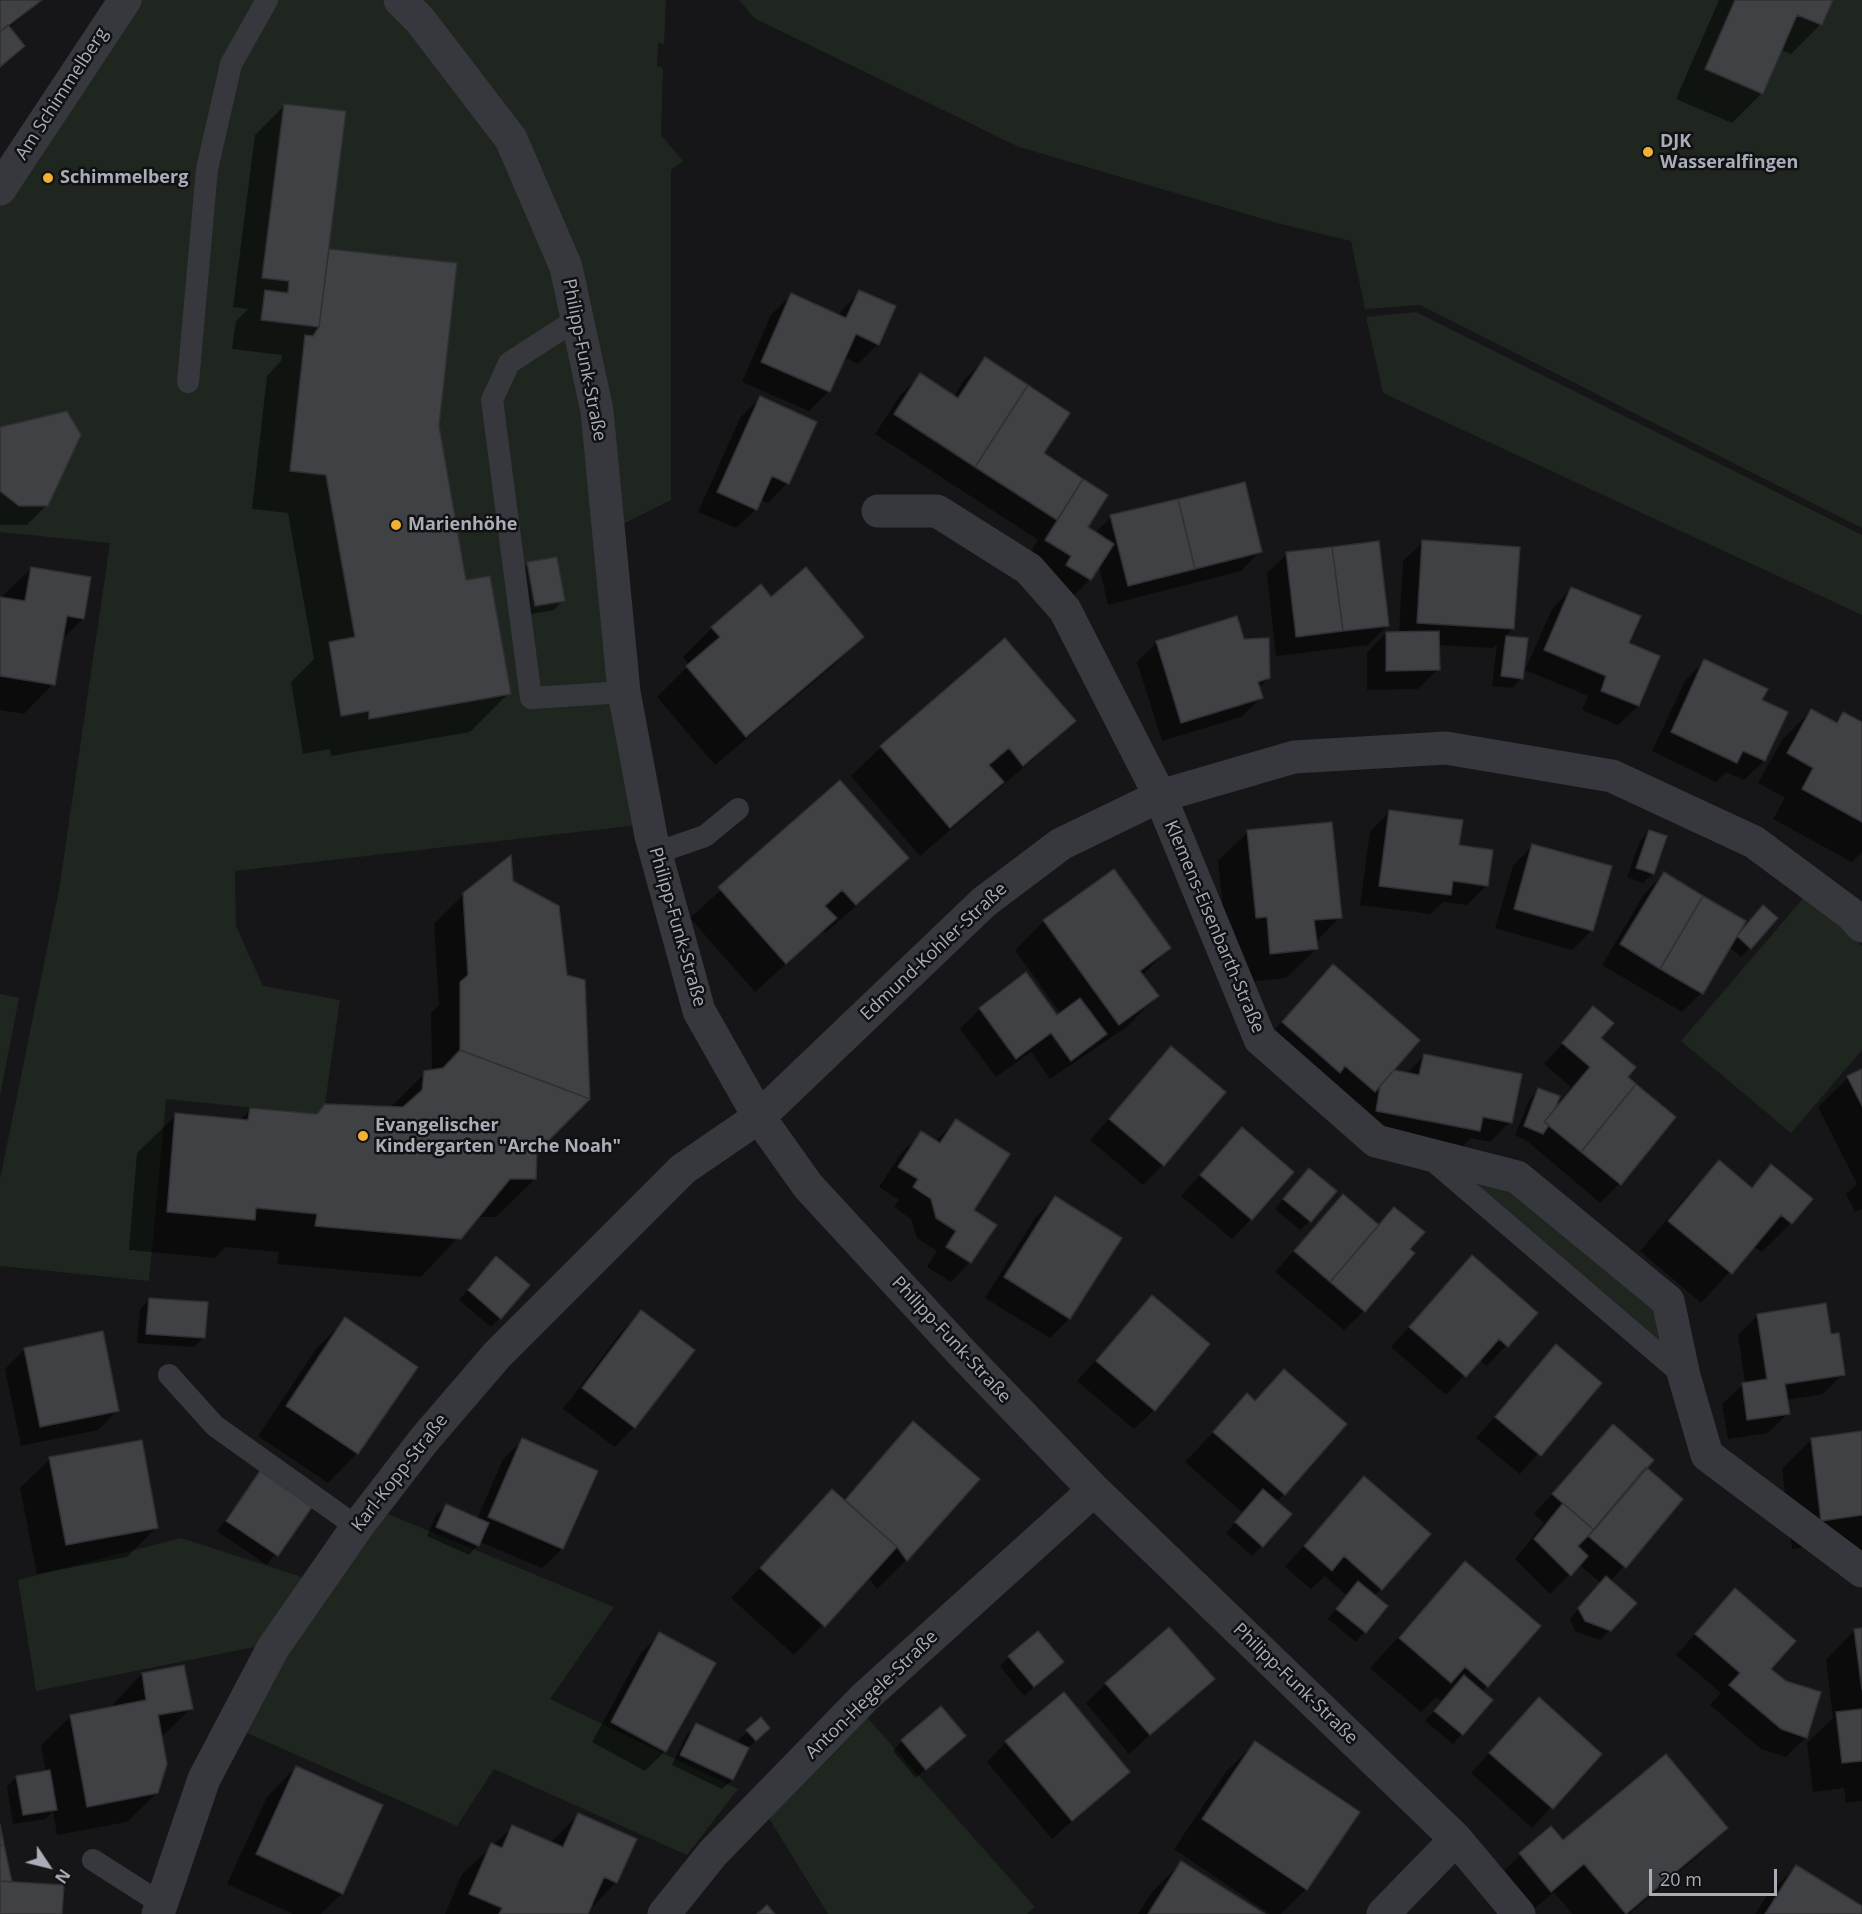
<!DOCTYPE html>
<meta charset="utf-8">
<style>
body{margin:0}
#map{position:relative;width:1862px;height:1914px;overflow:hidden;background:#161618;font-family:"Open Sans",sans-serif}
canvas{display:block}
.north{position:absolute;left:18px;top:1836px;width:60px;height:60px;-webkit-text-stroke:4px #111113;paint-order:stroke;rotate:125deg;font-size:16px;font-weight:700;line-height:24px;text-align:center;color:#a8adb8}
.north::after{content:'';display:block;margin:auto;width:21px;height:27px;background:#a8adb8;clip-path:polygon(50% 0,100% 100%,50% 72%,0 100%)}
.scale{position:absolute;left:1649px;top:1869px;width:128px;height:27px;box-sizing:border-box;border:3px solid #a8adb8;border-top:0;padding-left:8px;font-size:18px;line-height:21px;white-space:nowrap;color:#a8adb8;-webkit-text-stroke:4px #111113;paint-order:stroke}
</style>
<div id="map">
<canvas width="1862" height="1914"></canvas>
<div class="north">N</div>
<div class="scale">20 m</div>
</div>
<script>
const ctx = document.querySelector('canvas').getContext('2d');
ctx.lineJoin = 'round';
function paint(path, color) {
  ctx.fillStyle = color;
  ctx.fill(path, 'evenodd');
}
function poly(rows) {
  const path = new Path2D();
  for (const r of rows) {
    path.moveTo(r[0], r[1]);
    for (let i = 2; i < r.length; i += 2) path.lineTo(r[i], r[i + 1]);
  }
  return path;
}
function stroke(path, color, width, dash) {
  ctx.strokeStyle = color;
  ctx.lineWidth = width;
  ctx.lineCap = dash ? 'butt' : 'round';
  ctx.setLineDash(dash || []);
  ctx.stroke(path);
}
function write(font, color, halo, rows, align = 'center') {
  ctx.font = font + ' "Open Sans",sans-serif';
  ctx.lineWidth = 5;
  ctx.setLineDash([]);
  ctx.textBaseline = 'middle';
  ctx.strokeStyle = halo;
  ctx.fillStyle = color;
  for (const [text, x, y, turn = 0] of rows) {
    ctx.save();
    ctx.translate(x, y);
    ctx.rotate((+turn || 0) * Math.PI / 180);
    ctx.textAlign = isNaN(turn) ? turn : align;
    if (halo) ctx.strokeText(text, 0, 0);
    ctx.fillText(text, 0, 0);
    ctx.restore();
  }
}
paint(poly([
 [136,0,387,0,505,143,559,271,590,413,639,825,235,871,236,926,263,986,340,1000,325,1104,317,1114,166,1099,149,1281,0,1266,0,1179,59,890,110,543,0,532,0,201],
 [410,0,666,0,664,44,658,43,657,66,663,68,661,135,683,161,671,170,671,500,615,528,577,263],
 [739,0,1862,0,1862,528,1420,305,1365,309,1351,241,1277,223,1019,147,754,18],
 [1416,312,1862,535,1862,615,1383,393,1366,317],
 [1806,895,1862,946,1862,1050,1791,1133,1681,1041],
 [0,994,19,998,0,1096],
 [1425,1154,1517,1177,1668,1301,1684,1376],
 [383,1512,614,1607,550,1699,738,1789,687,1855,494,1769,457,1826,238,1729],
 [181,1538,308,1579,264,1645,36,1691,18,1580],
 [865,1715,1035,1907,1027,1914,828,1914,765,1812]
]), '#1e261f');
paint(poly([
 [0,0,41,0,9,28,23,46,0,67],
 [1719,0,1831,0,1821,24,1791,54,1781,50,1762,93,1732,123,1676,99],
 [285,105,326,254,330,250,437,426,464,582,509,693,470,732,331,756,330,749,303,754,291,682,314,659,288,513,252,509,267,376,281,361,282,355,232,349,236,321,248,309,233,307,255,135],
 [859,292,878,344,858,364,844,357,829,391,809,411,742,382,771,315,791,295,837,316],
 [985,359,1042,454,1106,495,1086,528,1095,533,1111,517,1260,551,1241,571,1108,605,1099,566,1090,579,1071,599,1026,560,1038,540,875,434,901,394,921,375,954,396,965,379],
 [760,398,815,423,787,483,768,503,760,500,756,509,736,528,698,512,740,418],
 [0,429,47,505,27,525,0,525],
 [1423,542,1513,629,1504,637,1527,640,1522,678,1512,688,1492,686,1497,644,1493,648,1437,645,1438,669,1418,689,1367,690,1367,653,1386,633,1399,633,1403,561],
 [1287,554,1388,625,1368,645,1276,656,1267,573],
 [528,564,563,600,554,610,525,615,518,573],
 [31,569,83,619,61,640,53,684,24,714,0,710,0,598],
 [1571,589,1627,644,1658,657,1638,706,1618,725,1582,710,1588,696,1525,670,1552,609],
 [771,599,862,637,833,666,715,765,657,697,689,665,683,657,712,628],
 [1243,640,1269,678,1258,688,1261,698,1241,717,1162,741,1137,662,1157,642],
 [1704,661,1760,700,1786,712,1764,761,1744,780,1726,772,1716,782,1652,751,1685,681],
 [1811,711,1834,723,1844,714,1862,724,1862,852,1852,862,1773,819,1785,798,1758,783,1782,740],
 [1074,720,1044,750,920,856,851,776,881,747],
 [840,782,907,858,878,887,825,933,823,930,755,992,690,918],
 [1389,812,1458,847,1487,885,1467,905,1443,902,1430,914,1360,905,1370,832],
 [1649,831,1653,873,1643,883,1627,877,1640,841],
 [1248,832,1340,917,1315,943,1316,949,1286,978,1241,983,1227,947,1218,861],
 [1532,846,1592,930,1572,950,1495,928,1513,866],
 [1664,874,1736,938,1754,917,1750,948,1741,957,1729,947,1701,993,1682,1012,1602,965,1644,894],
 [464,894,536,1151,535,1179,496,1217,477,1217,421,1277,277,1264,279,1252,225,1247,215,1258,129,1250,137,1153,176,1115,239,1121,250,1110,315,1115,325,1105,390,1108,425,1073,432,1071,431,1013,439,1005,434,924],
 [1044,921,1169,948,1142,976,1157,996,1128,1026,1050,1079,1031,1052,996,1077,960,1029,980,1009,1057,1017,1061,1014,1015,950],
 [1333,966,1391,1071,1406,1074,1424,1056,1510,1122,1490,1142,1471,1138,1459,1150,1357,1130,1362,1103,1344,1121,1254,1052],
 [1593,1009,1599,1039,1626,1077,1674,1117,1619,1184,1600,1203,1527,1141,1515,1135,1529,1100,1539,1090,1554,1108,1571,1087,1544,1064],
 [1171,1048,1163,1165,1143,1185,1090,1140],
 [1862,1070,1862,1209,1855,1212,1846,1194,1857,1184,1818,1107,1848,1078],
 [956,1121,972,1211,970,1262,951,1282,927,1267,937,1251,917,1238,911,1219,894,1207,899,1200,879,1187,902,1152,922,1133,935,1141],
 [1242,1129,1251,1219,1232,1239,1181,1196],
 [1719,1162,1750,1188,1772,1166,1791,1223,1762,1252,1753,1246,1701,1303,1640,1251,1690,1192],
 [1299,1179,1310,1221,1300,1230,1275,1209],
 [1343,1196,1377,1226,1394,1209,1408,1249,1364,1311,1344,1330,1275,1272],
 [1055,1198,1120,1238,1069,1319,1050,1338,985,1298,1035,1218],
 [1472,1257,1536,1313,1487,1366,1479,1359,1446,1395,1391,1347],
 [487,1267,500,1318,491,1327,459,1300],
 [1152,1297,1154,1410,1134,1429,1077,1381],
 [149,1300,204,1337,194,1347,137,1343,140,1309],
 [642,1312,634,1427,615,1447,563,1409,622,1331],
 [1758,1315,1830,1336,1843,1374,1823,1394,1786,1400,1788,1413,1768,1433,1728,1439,1722,1404,1745,1383,1738,1335],
 [346,1319,357,1453,328,1483,258,1436,316,1349],
 [1557,1346,1600,1383,1520,1474,1476,1438],
 [25,1349,118,1410,98,1430,21,1446,5,1369],
 [1284,1371,1284,1494,1276,1502,1290,1514,1252,1556,1226,1533,1243,1513,1185,1462,1247,1396,1254,1402],
 [913,1423,906,1560,877,1589,868,1577,794,1655,731,1598,832,1491,843,1500],
 [1613,1426,1644,1468,1681,1499,1610,1582,1610,1630,1600,1640,1575,1631,1570,1619,1601,1583,1579,1565,1550,1594,1515,1559,1544,1523,1534,1514],
 [1862,1433,1862,1571,1837,1574,1833,1544,1792,1549,1782,1469,1812,1439],
 [523,1440,562,1549,542,1568,480,1542,469,1555,427,1536,436,1515,446,1506,477,1519,503,1459],
 [50,1459,157,1527,127,1557,37,1574,20,1488],
 [260,1473,310,1507,267,1565,217,1531],
 [1364,1478,1381,1589,1374,1596,1386,1606,1356,1642,1328,1619,1346,1595,1325,1576,1311,1589,1285,1567],
 [1466,1563,1539,1626,1481,1692,1491,1701,1453,1744,1425,1721,1442,1702,1436,1697,1421,1712,1370,1668],
 [1735,1590,1769,1669,1806,1737,1786,1757,1761,1749,1710,1705,1721,1693,1676,1655],
 [1862,1629,1862,1801,1846,1803,1844,1788,1813,1792,1807,1743,1833,1718,1826,1660,1855,1630],
 [660,1634,665,1751,645,1771,592,1742,640,1654],
 [1009,1657,1062,1662,1024,1696,1000,1666],
 [142,1674,191,1708,161,1738,157,1793,127,1822,57,1835,53,1811,46,1819,13,1824,7,1787,16,1777,46,1772,41,1745,71,1716,113,1708,113,1704],
 [1212,1679,1129,1754,1086,1703,1106,1684],
 [1539,1699,1600,1754,1532,1828,1471,1773],
 [761,1719,759,1738,747,1749,732,1780,722,1789,672,1765,687,1734,697,1725,743,1747,737,1741],
 [902,1741,954,1745,916,1778,893,1751],
 [1006,1742,1128,1771,1052,1839,987,1762],
 [1255,1743,1306,1889,1281,1914,1270,1914,1174,1849,1226,1772],
 [296,1767,342,1893,321,1914,293,1914,227,1884,267,1797],
 [578,1815,616,1882,586,1914,445,1914,462,1874,513,1827,550,1843],
 [1551,1828,1563,1842,1726,1828,1697,1857,1629,1914,1572,1914,1554,1892,1528,1914,1490,1883],
 [1181,1863,1263,1914,1138,1914,1152,1892],
 [1796,1866,1862,1908,1862,1914,1755,1914,1767,1896]
]), '#0007');
const building = poly([
 [0,0,42,0,0,32,0,0],
 [1735,0,1833,0,1822,25,1797,15,1763,94,1705,69,1735,0],
 [8,25,25,46,0,67,0,32,8,25],
 [284,104,346,111,319,327,261,320,265,290,288,293,289,281,262,278,284,104],
 [329,249,457,263,439,426,466,580,490,576,511,694,369,719,369,711,341,716,329,642,355,637,326,475,290,471,305,335,313,336,319,327,329,249],
 [859,290,896,306,879,345,856,334,830,392,761,362,791,293,846,318,859,290],
 [985,357,1028,385,975,467,894,414,920,373,958,398,985,357],
 [1028,385,1070,413,1044,453,1083,479,1057,520,975,467,1028,385],
 [760,396,817,422,789,484,772,476,757,510,717,492,760,396],
 [67,411,81,435,48,506,19,506,0,491,0,427,67,411],
 [1083,479,1108,495,1088,527,1114,544,1091,580,1066,565,1071,556,1045,540,1083,479],
 [1245,482,1262,552,1195,569,1178,499,1245,482],
 [1178,499,1195,569,1128,586,1110,515,1178,499],
 [1422,540,1520,547,1514,629,1417,623,1422,540],
 [1379,541,1389,626,1343,631,1332,547,1379,541],
 [1332,547,1343,631,1296,637,1286,552,1332,547],
 [557,557,565,601,535,606,527,562,557,557],
 [31,567,91,577,84,619,67,616,55,685,0,676,0,597,25,601,31,567],
 [806,567,864,637,746,737,686,666,720,637,711,627,761,584,771,597,806,567],
 [1571,587,1641,616,1629,643,1660,656,1639,706,1601,691,1606,676,1544,650,1571,587],
 [1237,616,1244,639,1269,638,1270,678,1258,682,1263,698,1181,723,1156,641,1237,616],
 [1439,631,1440,670,1386,671,1386,632,1439,631],
 [1506,636,1528,638,1523,679,1501,676,1506,636],
 [1005,638,1076,721,1023,766,1009,748,989,765,1004,782,950,828,880,746,1005,638],
 [1704,659,1768,689,1762,700,1788,712,1765,761,1743,751,1737,763,1671,732,1704,659],
 [1811,709,1837,723,1843,712,1862,722,1862,822,1802,789,1813,768,1787,753,1811,709],
 [840,780,909,858,856,905,842,890,825,906,837,918,786,964,718,887,840,780],
 [1389,810,1463,820,1459,845,1493,850,1488,886,1453,881,1451,895,1379,886,1389,810],
 [1332,822,1342,918,1314,920,1318,949,1270,954,1267,917,1256,918,1247,830,1332,822],
 [1649,830,1667,836,1654,874,1636,868,1649,830],
 [1532,844,1612,866,1593,931,1514,909,1532,844],
 [511,855,513,881,559,906,567,975,585,980,590,1099,460,1050,460,982,468,975,463,893,511,855],
 [1114,869,1171,948,1140,971,1159,996,1119,1025,1043,920,1114,869],
 [1664,872,1703,896,1660,969,1620,944,1664,872],
 [1703,896,1746,921,1703,994,1660,969,1703,896],
 [1763,905,1778,918,1751,949,1737,936,1763,905],
 [1333,964,1420,1040,1375,1092,1345,1066,1340,1073,1282,1022,1333,964],
 [1026,972,1057,1015,1080,998,1107,1034,1071,1061,1051,1033,1016,1059,979,1008,1026,972],
 [1593,1006,1614,1023,1601,1038,1636,1067,1628,1077,1636,1084,1581,1152,1544,1122,1590,1067,1562,1043,1593,1006],
 [1171,1046,1226,1092,1164,1166,1109,1119,1171,1046],
 [460,1050,590,1099,537,1152,536,1179,510,1179,461,1239,315,1226,317,1214,256,1208,255,1220,167,1212,175,1113,248,1120,250,1108,317,1114,325,1104,403,1107,422,1090,424,1071,443,1068,460,1050],
 [1424,1054,1522,1074,1512,1123,1483,1117,1480,1131,1376,1111,1380,1086,1394,1070,1419,1075,1424,1054],
 [1862,1069,1862,1106,1847,1076,1862,1069],
 [1636,1084,1676,1117,1621,1185,1581,1152,1636,1084],
 [1538,1088,1560,1096,1555,1109,1544,1122,1549,1125,1543,1134,1524,1126,1538,1088],
 [956,1119,1010,1154,974,1210,997,1225,971,1263,946,1247,956,1231,936,1218,931,1199,913,1187,918,1179,898,1167,921,1131,940,1143,956,1119],
 [1242,1127,1294,1172,1252,1220,1200,1175,1242,1127],
 [1719,1160,1752,1188,1771,1164,1813,1199,1792,1224,1781,1215,1732,1274,1668,1221,1719,1160],
 [1309,1168,1337,1191,1311,1222,1283,1199,1309,1168],
 [1343,1194,1379,1225,1330,1282,1294,1251,1343,1194],
 [1055,1196,1122,1238,1070,1319,1004,1277,1055,1196],
 [1394,1207,1425,1232,1410,1249,1415,1253,1365,1312,1330,1282,1394,1207],
 [1472,1255,1538,1313,1508,1347,1499,1339,1466,1377,1409,1327,1472,1255],
 [496,1256,530,1285,501,1319,468,1290,496,1256],
 [1152,1295,1210,1344,1155,1411,1096,1361,1152,1295],
 [149,1298,208,1302,205,1338,146,1334,149,1298],
 [1826,1303,1831,1334,1839,1333,1845,1375,1785,1384,1790,1414,1747,1420,1742,1383,1767,1379,1757,1314,1826,1303],
 [641,1310,695,1350,635,1428,582,1388,641,1310],
 [345,1317,418,1367,358,1454,286,1406,345,1317],
 [103,1331,119,1411,40,1427,24,1348,103,1331],
 [1556,1344,1602,1383,1541,1456,1495,1417,1556,1344],
 [1284,1369,1347,1424,1285,1495,1213,1432,1247,1393,1255,1401,1284,1369],
 [913,1421,980,1479,907,1561,897,1547,845,1500,913,1421],
 [1613,1424,1654,1460,1594,1530,1552,1494,1613,1424],
 [1862,1431,1862,1515,1821,1521,1811,1438,1862,1431],
 [522,1438,598,1471,563,1549,488,1517,522,1438],
 [142,1440,158,1528,66,1545,49,1457,142,1440],
 [1646,1467,1683,1499,1626,1568,1588,1536,1646,1467],
 [260,1471,312,1507,278,1556,226,1521,260,1471],
 [1364,1476,1431,1534,1382,1590,1344,1556,1332,1571,1304,1546,1364,1476],
 [832,1489,897,1547,825,1627,760,1568,832,1489],
 [1263,1489,1292,1514,1263,1547,1235,1522,1263,1489],
 [1563,1503,1594,1530,1578,1546,1588,1556,1571,1576,1534,1539,1563,1503],
 [446,1504,489,1523,479,1546,436,1527,446,1504],
 [1465,1561,1541,1626,1488,1687,1465,1667,1451,1683,1399,1638,1465,1561],
 [1606,1576,1637,1603,1611,1631,1585,1621,1578,1608,1606,1576],
 [1358,1581,1388,1606,1366,1633,1336,1609,1358,1581],
 [1735,1588,1796,1641,1771,1669,1786,1681,1821,1692,1807,1738,1781,1729,1729,1685,1740,1673,1695,1634,1735,1588],
 [1169,1627,1215,1679,1150,1735,1105,1683,1169,1627],
 [1862,1628,1862,1690,1854,1629,1862,1628],
 [1038,1631,1064,1662,1034,1687,1008,1656,1038,1631],
 [659,1632,716,1663,666,1752,611,1722,659,1632],
 [184,1665,193,1709,158,1715,167,1764,158,1793,87,1807,70,1715,146,1700,142,1673,184,1665],
 [1464,1675,1493,1700,1463,1735,1434,1711,1464,1675],
 [1064,1692,1130,1772,1072,1821,1005,1741,1064,1692],
 [1539,1697,1602,1754,1553,1809,1489,1753,1539,1697],
 [941,1706,966,1736,926,1770,901,1740,941,1706],
 [1862,1709,1862,1761,1842,1763,1836,1712,1862,1709],
 [761,1717,770,1728,756,1741,746,1730,761,1717],
 [696,1723,749,1748,733,1780,680,1755,696,1723],
 [1255,1741,1360,1812,1307,1890,1202,1819,1255,1741],
 [1666,1754,1728,1828,1626,1914,1584,1864,1551,1892,1519,1853,1551,1826,1563,1840,1666,1754],
 [296,1766,383,1805,343,1894,256,1854,296,1766],
 [50,1770,57,1810,23,1815,16,1776,50,1770],
 [578,1813,637,1839,617,1883,604,1877,588,1914,499,1914,502,1908,469,1894,491,1843,502,1848,512,1825,563,1847,578,1813],
 [0,1824,4,1845,0,1846,0,1824],
 [4,1845,12,1882,0,1881,0,1846,4,1845],
 [1181,1861,1265,1914,1148,1914,1181,1861],
 [1796,1865,1862,1906,1862,1914,1765,1914,1796,1865],
 [0,1881,64,1885,62,1914,0,1914,0,1881],
 [767,1905,775,1914,757,1914,767,1905]
]);
paint(building, '#404145');
stroke(building, '#303034', 1.5);
stroke(poly([
 [577,319,509,363,492,400,531,698,624,692],
 [188,382,207,169,231,64,267,0],
 [656,853,705,836,738,809],
 [1431,1159,1684,1376],
 [169,1375,215,1426,357,1527],
 [93,1860,162,1904]
]), '#37383d', 22);
stroke(poly([
 [400,0,420,20,511,139,566,267,597,411,624,692,651,836,699,1011,759,1117,808,1186,963,1354,1094,1490,1456,1839,1519,1914],
 [0,189,125,0],
 [878,511,937,511,1029,569,1065,610,1160,796,1260,1039,1376,1141,1517,1177,1668,1301,1684,1376,1707,1455,1862,1571],
 [158,1914,204,1779,273,1648,357,1527,424,1440,497,1355,683,1169,759,1117,984,902,1061,844,1160,796,1294,757,1446,748,1612,776,1754,842,1851,914,1862,926],
 [664,1914,713,1853,865,1697,1094,1490],
 [1383,1914,1456,1839]
]), '#37383d', 33);
for (const [x, y, r, color] of [
 [1648,152,6,"#f2b134"],
 [48,178,6,"#f2b134"],
 [396,525,6,"#f2b134"],
 [363,1136,6,"#f2b134"]
]) {
  const dot = new Path2D();
  dot.arc(x, y, r, 0, 2 * Math.PI);
  ctx.fillStyle = color;
  ctx.fill(dot);
  stroke(dot, '#111113', 2);
}
write('18px', '#a8adb8', '#111113', [
 ["Am Schimmelberg",62,94,-57],
 ["Philipp-Funk-Straße",584,360,79],
 ["Philipp-Funk-Straße",677,927,74],
 ["Klemens-Eisenbarth-Straße",1214,927,67],
 ["Edmund-Kohler-Straße",934,952,-43],
 ["Philipp-Funk-Straße",951,1340,47],
 ["Karl-Kopp-Straße",400,1473,-52],
 ["Philipp-Funk-Straße",1295,1684,44],
 ["Anton-Hegele-Straße",872,1695,-44]
]);
write('bold 18px', '#a8adb8', '#111113', [
 ["DJK",1660,142],
 ["Wasseralfingen",1660,163],
 ["Schimmelberg",60,178],
 ["Marienhöhe",408,525],
 ["Evangelischer",375,1126],
 ["Kindergarten \"Arche Noah\"",375,1147]
], 'left');
</script>
